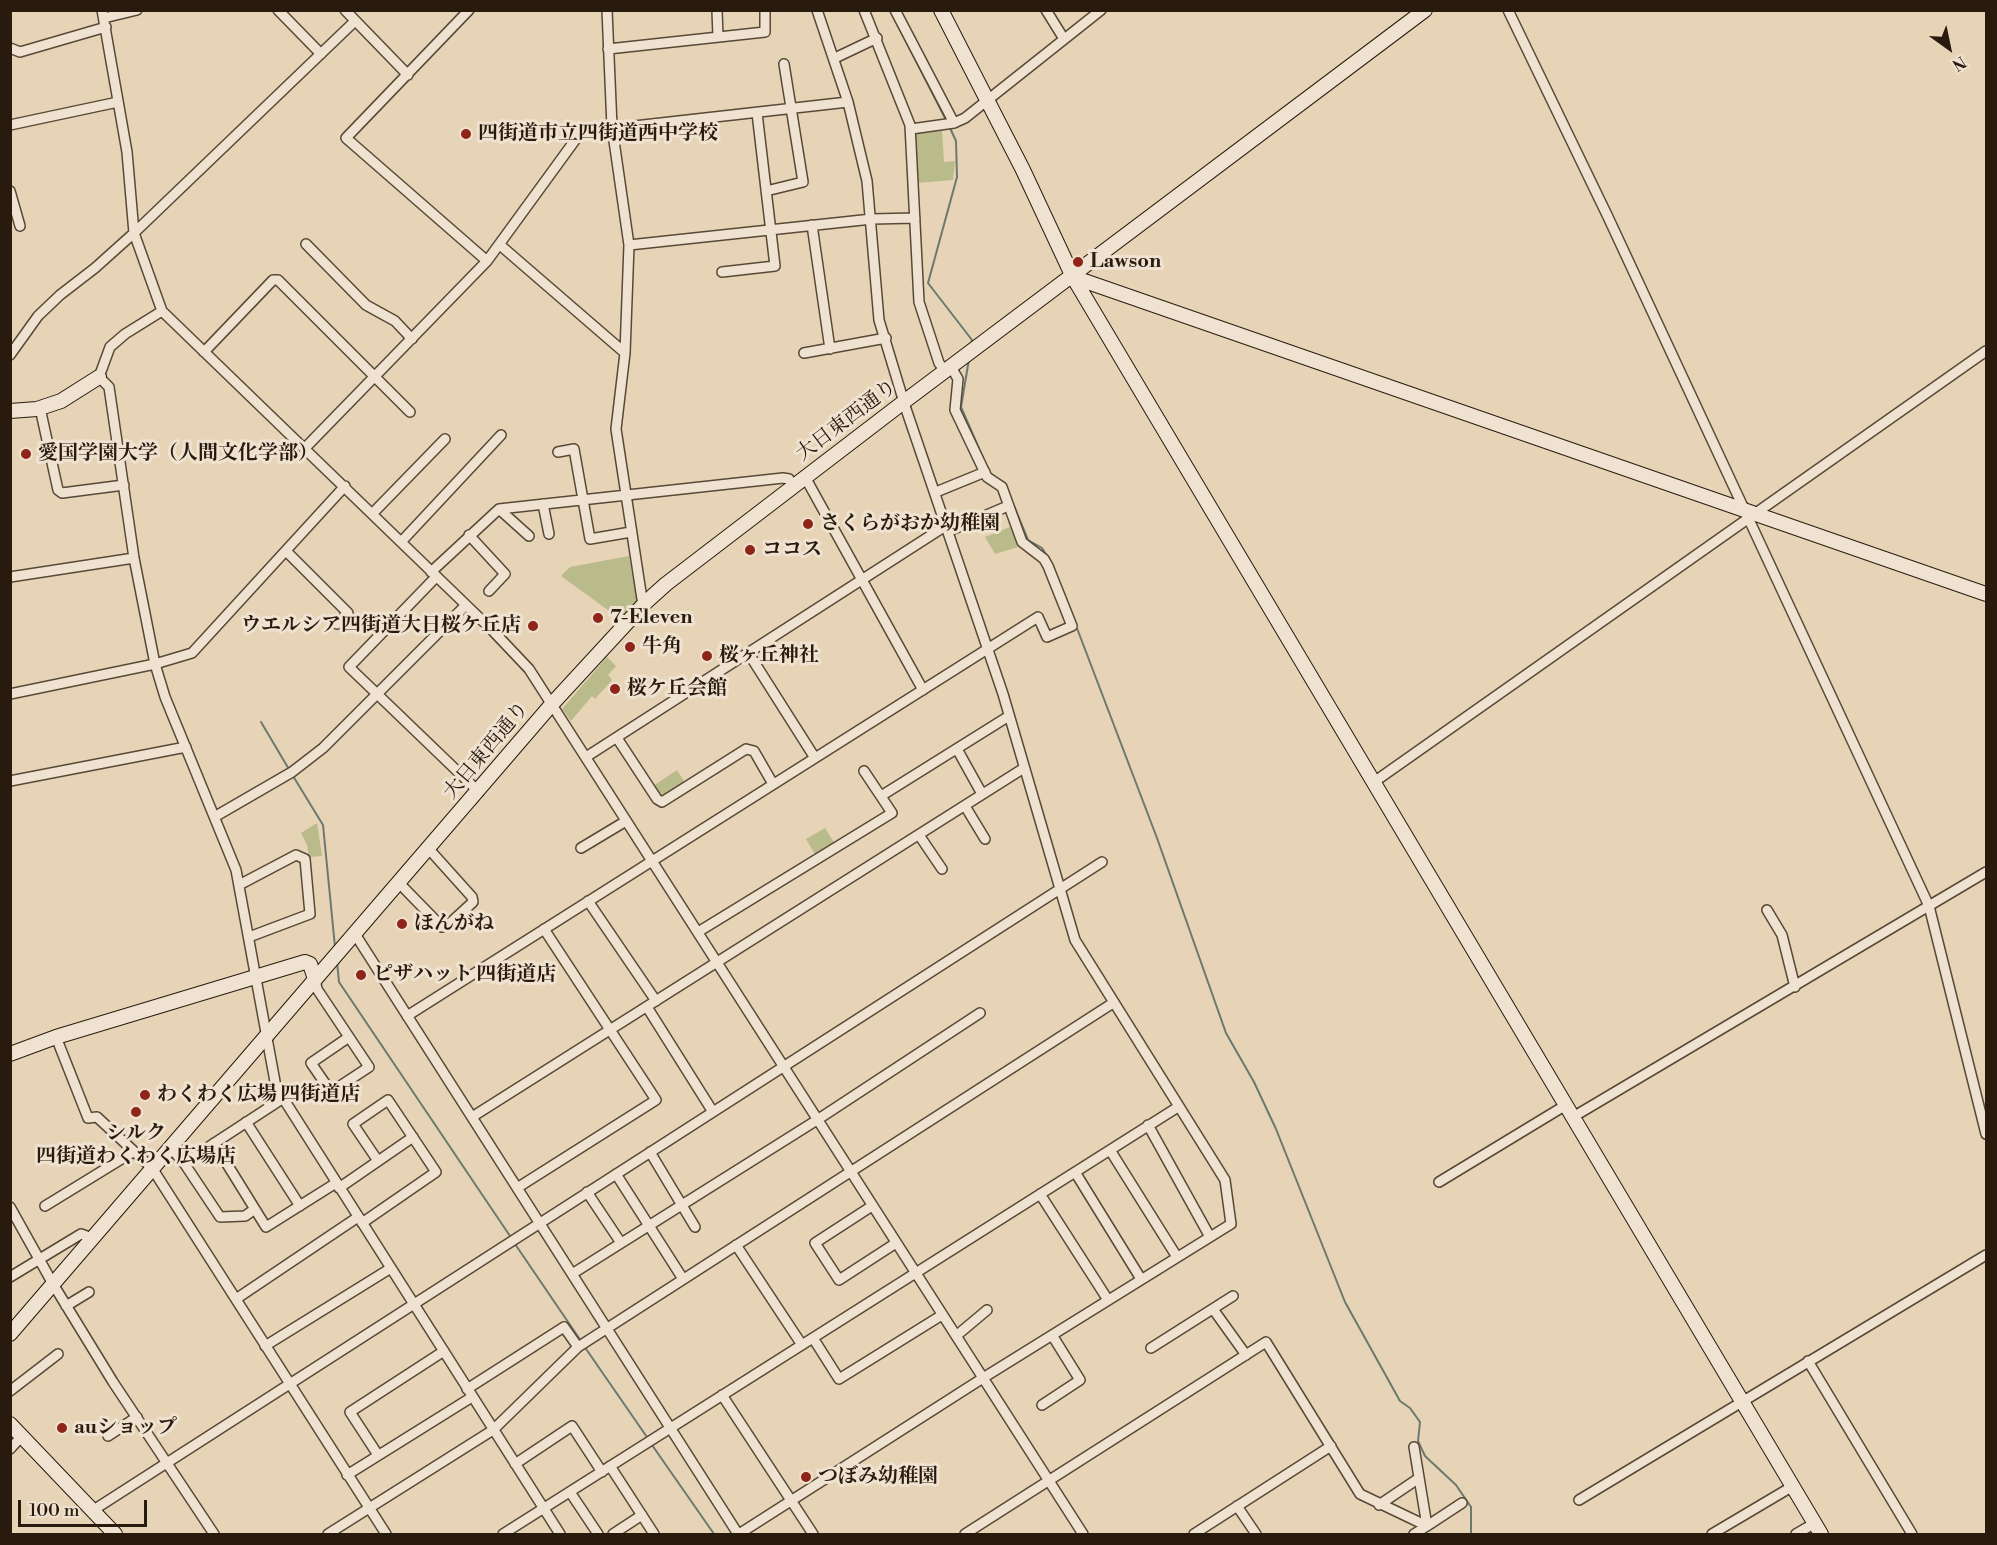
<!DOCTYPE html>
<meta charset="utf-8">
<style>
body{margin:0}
#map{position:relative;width:1997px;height:1545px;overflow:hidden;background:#e7d3b6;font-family:"Libre Bodoni",serif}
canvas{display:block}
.frame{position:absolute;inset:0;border:12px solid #281b0d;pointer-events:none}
.north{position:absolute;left:1919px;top:18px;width:60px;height:60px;-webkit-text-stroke:4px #efe2d0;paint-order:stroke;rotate:147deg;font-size:16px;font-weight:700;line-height:24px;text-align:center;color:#281b0d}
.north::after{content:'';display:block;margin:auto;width:21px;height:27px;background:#281b0d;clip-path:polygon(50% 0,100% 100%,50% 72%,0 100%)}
.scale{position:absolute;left:18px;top:1500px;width:129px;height:27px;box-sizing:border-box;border:3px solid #281b0d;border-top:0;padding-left:8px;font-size:18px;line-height:21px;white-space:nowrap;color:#281b0d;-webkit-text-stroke:4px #efe2d0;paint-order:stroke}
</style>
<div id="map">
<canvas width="1997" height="1545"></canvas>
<div class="frame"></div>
<div class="north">N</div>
<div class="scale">100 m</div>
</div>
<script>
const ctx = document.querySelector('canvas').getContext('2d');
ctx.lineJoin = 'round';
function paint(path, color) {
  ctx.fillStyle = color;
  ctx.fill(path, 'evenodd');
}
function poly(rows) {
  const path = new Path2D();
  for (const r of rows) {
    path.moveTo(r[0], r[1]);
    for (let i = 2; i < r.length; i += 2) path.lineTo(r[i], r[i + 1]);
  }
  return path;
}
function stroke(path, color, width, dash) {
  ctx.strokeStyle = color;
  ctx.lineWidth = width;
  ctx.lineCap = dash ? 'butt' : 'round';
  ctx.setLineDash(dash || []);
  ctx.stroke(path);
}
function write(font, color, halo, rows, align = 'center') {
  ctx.font = font + ' "Libre Bodoni","Noto Serif JP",serif';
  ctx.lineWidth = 6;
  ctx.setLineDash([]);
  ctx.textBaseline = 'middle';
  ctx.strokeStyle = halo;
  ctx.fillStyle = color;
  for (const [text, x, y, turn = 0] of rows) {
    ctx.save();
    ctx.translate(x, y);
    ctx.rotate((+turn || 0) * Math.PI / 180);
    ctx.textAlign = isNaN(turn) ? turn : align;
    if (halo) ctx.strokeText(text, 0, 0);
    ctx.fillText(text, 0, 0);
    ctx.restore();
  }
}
paint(poly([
 [942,129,944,162,955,161,953,180,917,183,913,134,916,131],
 [1010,527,1018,547,995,554,985,537],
 [629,556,637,604,623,621,561,576,570,567],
 [607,657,616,666,608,675,612,680,595,699,592,696,571,721,562,709],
 [677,770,686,784,671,794,660,795,653,786],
 [317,823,322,856,309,857,307,845,301,833],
 [825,828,835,844,816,856,806,839]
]), '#babb8b');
stroke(poly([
 [890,10,946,120],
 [950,128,956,141,957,177,928,283,972,340,971,345],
 [969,359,961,407,984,460],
 [1014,506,1028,540,1042,548,1047,556],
 [1062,589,1157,838,1226,1033,1254,1082,1276,1129,1345,1302,1400,1401,1410,1408,1420,1422,1418,1441,1425,1456,1456,1485,1471,1507,1471,1534],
 [261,722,290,771],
 [293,776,323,825,335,947],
 [337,962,339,982,512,1239],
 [515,1244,581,1341],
 [584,1346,649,1440],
 [652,1445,714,1534]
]), '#6b796f', 2);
const street = poly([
 [102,10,127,152,134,233,162,311,493,631,529,669,1083,1534],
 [278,10,321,54],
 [345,10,408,75],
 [469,10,346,138,487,261],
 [607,10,612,127,629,245,625,353,616,429,642,599,646,602],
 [717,10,718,37],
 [864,10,910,125,919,302,939,363,945,371],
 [895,10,954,123],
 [1046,10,1064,39],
 [1508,10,1608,217,1929,906,1986,1134],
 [104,18,137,10],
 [10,48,20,52,106,27],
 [608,49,765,32,765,10],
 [835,58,877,38],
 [10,125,118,102],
 [911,129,954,123,965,118,1101,10],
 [10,191,20,226],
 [766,191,803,182,784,64],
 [812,225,830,349],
 [306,244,366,305,395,321,412,339],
 [500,245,625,353],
 [629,245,872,219,915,218],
 [722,272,775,266,757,113],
 [162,311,125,334,110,347,99,377,109,387,134,558,155,664,165,697,236,870,276,1087,560,1534],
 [204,352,273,280,278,280,410,412],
 [804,353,886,338],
 [10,355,38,316,60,295,95,268,134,233,355,21],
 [40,408,58,490,62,493,124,485],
 [305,448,487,261,581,132,848,102],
 [558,452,574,449,590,539,631,532],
 [805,477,923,690],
 [936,492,985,472],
 [543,504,549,534],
 [499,509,529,536],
 [372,514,445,439],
 [949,531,1008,506],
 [469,535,505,574,489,591],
 [401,542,501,435],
 [286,551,348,613,337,624],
 [431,572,499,509,783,478,789,479,794,486],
 [10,577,134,558],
 [436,577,349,667,479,792],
 [749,654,815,758],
 [10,694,155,664,192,653,345,486],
 [617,738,657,799,662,802,746,749,754,751,773,784],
 [957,749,982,794],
 [586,757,947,525],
 [10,781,186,747],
 [1374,782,1986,351],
 [881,796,1009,716],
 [965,806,985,839],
 [216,816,292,772,323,748,466,605],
 [919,835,942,869],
 [581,848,626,821],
 [399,883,442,927,448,925,473,902,472,897,428,848],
 [239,885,296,855,305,859,310,914,249,937],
 [588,901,656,1001],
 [1767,910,1782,935,1795,987],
 [698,932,892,813,864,771],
 [355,934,738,1534],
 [315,979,317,989,369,1067,331,1092,311,1063,349,1037],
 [647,1007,713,1112],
 [407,1016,1038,617,1047,637,1072,626,1048,566,1044,559,1022,542,1002,487,987,477,955,410,958,379,951,367],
 [56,1037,88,1118,97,1117,152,1168,386,1534],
 [472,1117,1024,768],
 [1573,1117,1986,872],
 [246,1122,300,1206],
 [1148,1125,1210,1237],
 [214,1143,266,1227,336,1183],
 [170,1147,184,1163,282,1099],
 [1110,1150,1177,1257],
 [650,1152,695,1227],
 [184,1163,220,1217,245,1216,255,1209],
 [1075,1172,1141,1279],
 [616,1174,683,1279],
 [1439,1182,1566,1105],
 [339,1188,413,1137],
 [517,1188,656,1100,544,929],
 [587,1192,621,1243],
 [1040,1194,1108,1300],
 [45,1206,133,1152],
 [872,1206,815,1243,839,1280,896,1243],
 [10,1207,53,1284,113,1382,214,1534],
 [362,1223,436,1172,388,1100,353,1124,378,1161],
 [736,1245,802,1345],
 [572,1274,817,1120,980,1013],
 [10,1277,81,1234,92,1238],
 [236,1299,358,1217],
 [66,1306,89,1292],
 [1213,1309,1246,1355],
 [956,1336,987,1310],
 [813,1338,839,1379,942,1315],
 [265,1346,391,1268],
 [1151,1348,1233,1296],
 [1808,1361,1912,1534],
 [467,1389,564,1327,578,1347],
 [10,1391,58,1354],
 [722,1395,813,1534],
 [1042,1405,1080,1380,1052,1335],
 [108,1436,137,1417],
 [1414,1447,1427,1526,1462,1503],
 [10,1449,22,1436],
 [378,1455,350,1412,444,1351],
 [515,1464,572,1426,602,1472],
 [610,1466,654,1534],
 [347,1475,472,1397],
 [570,1492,598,1534],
 [1579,1500,1986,1255],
 [1379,1505,1419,1478],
 [1237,1506,1256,1534],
 [92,1511,1102,862],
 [328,1534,493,1430,578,1347,1113,1003],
 [503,1534,1178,1107],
 [613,1534,642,1515],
 [739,1534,983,1378,1231,1224,1225,1180,1075,940,1003,694,906,409,879,320,867,181,848,102,817,10],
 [965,1534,1266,1342,1360,1494,1427,1526],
 [1194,1534,1331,1446],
 [1414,1534,1427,1526],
 [1712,1534,1793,1486],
 [1796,1534,1815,1523]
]);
const secondary = poly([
 [941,10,1023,170,1073,277,1821,1534],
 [1073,277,1986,594],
 [10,411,37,409,61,401,99,377],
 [10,1054,56,1037,305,962,310,964,315,979],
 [10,1334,552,704,646,602,666,584,905,401,1425,10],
 [10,1424,115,1534]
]);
stroke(street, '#584937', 12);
stroke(secondary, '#281b0d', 16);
stroke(street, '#efe2d0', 9);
stroke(secondary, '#efe2d0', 14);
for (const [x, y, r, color] of [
 [466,134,6,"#8f2418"],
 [1078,262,6,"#8f2418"],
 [26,454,6,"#8f2418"],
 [808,524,6,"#8f2418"],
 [750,550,6,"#8f2418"],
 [598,618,6,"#8f2418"],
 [533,626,6,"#8f2418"],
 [630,647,6,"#8f2418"],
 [707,656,6,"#8f2418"],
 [615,689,6,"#8f2418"],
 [402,924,6,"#8f2418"],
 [361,975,6,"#8f2418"],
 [145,1095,6,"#8f2418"],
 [136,1112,6,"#8f2418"],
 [62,1428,6,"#8f2418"],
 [806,1477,6,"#8f2418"]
]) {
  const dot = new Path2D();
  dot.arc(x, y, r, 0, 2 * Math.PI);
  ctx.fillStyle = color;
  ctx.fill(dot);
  stroke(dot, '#efe2d0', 2);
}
write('bold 20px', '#281b0d', '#efe2d0', [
 ["四街道市立四街道西中学校",478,134],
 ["Lawson",1090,262],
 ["愛国学園大学（人間文化学部）",38,454],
 ["さくらがおか幼稚園",820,524],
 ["ココス",762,550],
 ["7-Eleven",610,618],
 ["ウエルシア四街道大日桜ケ丘店",521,626,"right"],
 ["牛角",642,647],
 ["桜ヶ丘神社",719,656],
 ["桜ケ丘会館",627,689],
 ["ほんがね",414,924],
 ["ピザハット 四街道店",373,975],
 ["わくわく広場 四街道店",157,1095],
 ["シルク",136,1134,"center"],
 ["四街道わくわく広場店",136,1157,"center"],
 ["auショップ",74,1428],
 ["つぼみ幼稚園",818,1477]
], 'left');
write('20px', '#281b0d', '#efe2d0', [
 ["大日東西通り",847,421,-37],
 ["大日東西通り",487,751,-50]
]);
</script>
